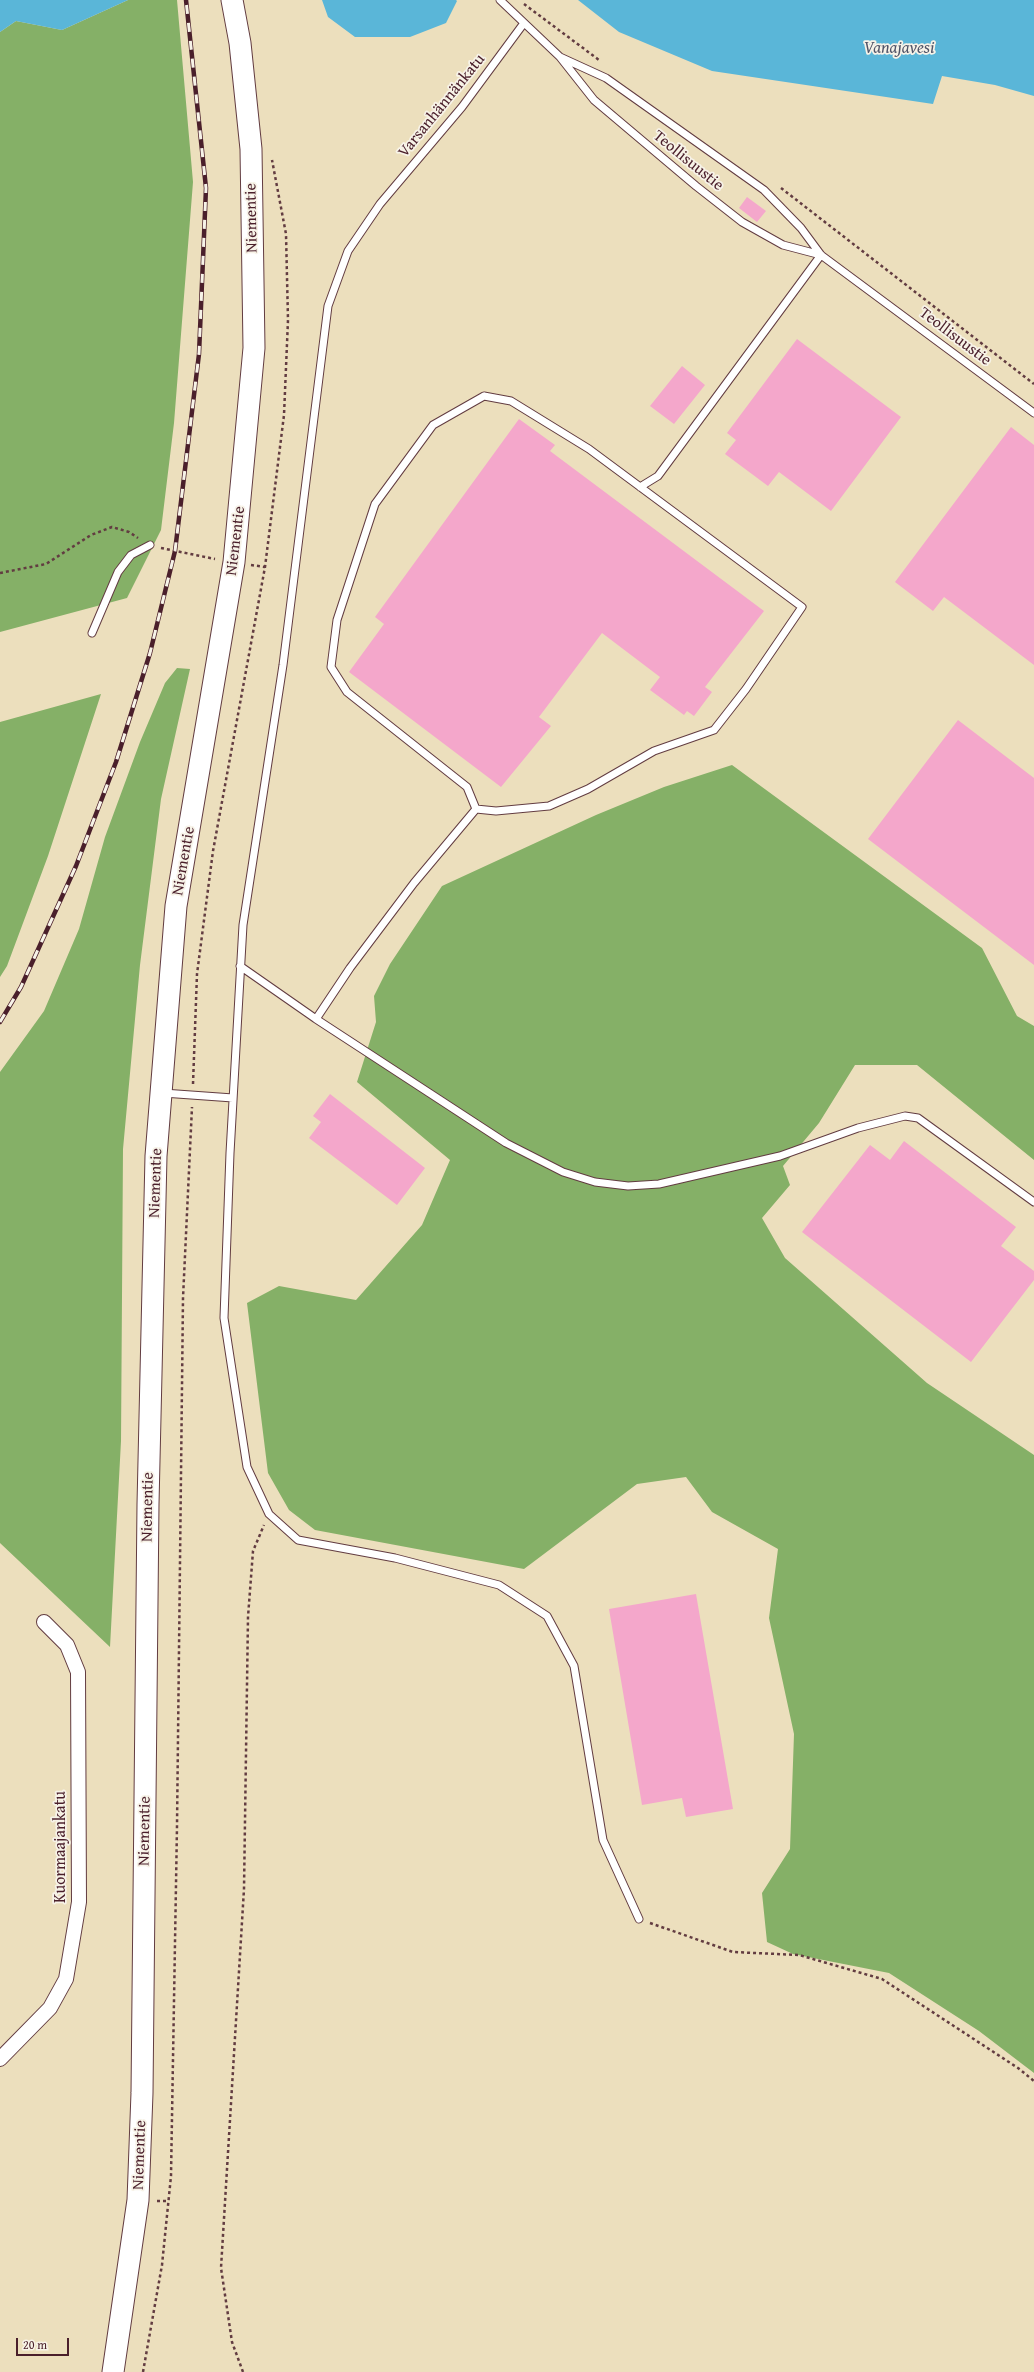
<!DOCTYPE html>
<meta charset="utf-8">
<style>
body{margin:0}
#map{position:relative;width:1034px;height:2372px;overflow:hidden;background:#ecdfbd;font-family:"Gentium Book Plus",serif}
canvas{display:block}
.scale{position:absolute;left:16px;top:2338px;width:53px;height:18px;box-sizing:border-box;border:2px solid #4a1f2b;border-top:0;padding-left:5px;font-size:12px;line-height:14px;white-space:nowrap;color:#4a1f2b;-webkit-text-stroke:3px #f7f3e8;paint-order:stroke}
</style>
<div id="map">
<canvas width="1034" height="2372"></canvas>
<div class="scale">20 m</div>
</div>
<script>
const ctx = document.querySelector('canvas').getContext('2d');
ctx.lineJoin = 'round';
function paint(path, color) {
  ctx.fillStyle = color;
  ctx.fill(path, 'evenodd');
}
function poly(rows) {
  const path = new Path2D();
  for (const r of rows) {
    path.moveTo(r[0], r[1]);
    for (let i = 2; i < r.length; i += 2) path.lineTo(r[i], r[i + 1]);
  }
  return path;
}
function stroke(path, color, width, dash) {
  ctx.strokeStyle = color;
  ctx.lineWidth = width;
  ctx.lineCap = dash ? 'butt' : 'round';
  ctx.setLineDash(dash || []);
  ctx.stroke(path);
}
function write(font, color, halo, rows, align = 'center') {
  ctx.font = font + ' "Gentium Book Plus",serif';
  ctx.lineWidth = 3.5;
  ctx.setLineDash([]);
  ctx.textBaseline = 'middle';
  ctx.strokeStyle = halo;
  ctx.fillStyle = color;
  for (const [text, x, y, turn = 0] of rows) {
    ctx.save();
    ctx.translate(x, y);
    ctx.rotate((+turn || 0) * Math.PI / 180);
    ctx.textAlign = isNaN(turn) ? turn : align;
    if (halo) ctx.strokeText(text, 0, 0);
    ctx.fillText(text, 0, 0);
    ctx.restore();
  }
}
paint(poly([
 [128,0,177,0,193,182,174,423,161,530,127,598,0,632,0,32,16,21,62,30],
 [177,668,190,669,161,799,140,965,123,1149,121,1441,110,1647,0,1543,0,1072,44,1011,79,929,105,837,140,742,165,683],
 [101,694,48,856,7,966,0,977,0,722],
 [732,765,982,948,1017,1016,1034,1026,1034,1160,917,1065,855,1065,819,1123,783,1166,790,1185,762,1218,785,1258,927,1383,1034,1455,1034,2073,979,2031,889,1973,793,1954,767,1942,762,1893,790,1849,794,1734,769,1618,778,1549,712,1512,686,1477,637,1484,524,1569,315,1530,289,1510,268,1473,247,1303,279,1286,356,1300,422,1225,450,1160,357,1082,376,1022,374,996,390,964,442,886,596,815,664,787]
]), '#85b067');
paint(poly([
 [0,0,128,0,62,30,16,21,0,32],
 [322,0,456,0,457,1,446,23,410,37,355,37,328,17],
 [578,0,1034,0,1034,96,995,85,942,76,933,104,712,71,619,32]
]), '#5ab6d8');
paint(poly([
 [747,197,766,211,757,222,739,208],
 [797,339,901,417,831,511,779,472,768,486,725,454,736,440,727,433],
 [682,366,705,385,674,424,650,406],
 [519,419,555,445,550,451,764,611,705,687,712,692,694,716,687,711,684,715,650,690,660,677,602,633,539,717,551,726,501,787,349,672,384,624,375,617],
 [1011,427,1034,445,1034,665,944,597,933,611,895,582],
 [958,720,1034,778,1034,965,868,839],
 [330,1094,425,1168,397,1205,309,1138,321,1122,313,1116],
 [904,1141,1016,1227,1001,1246,1034,1271,1034,1280,971,1362,802,1232,870,1145,890,1160],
 [696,1594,733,1809,686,1817,682,1798,642,1805,609,1609]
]), '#f4a7cb');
const service = poly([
 [500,0,560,57,594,100,696,186,742,222,783,245,821,255],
 [524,23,462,107,380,204,348,251,328,306,283,665,243,925,230,1153,224,1318,247,1467,269,1514,298,1540,395,1558,499,1585,547,1616,574,1666,603,1840,639,1919],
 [560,57,606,78,764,190,801,228,821,255,1034,413],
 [484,396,511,401,589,449,802,607,746,689,714,730,654,751,588,789,549,806,496,811,476,809,467,787,347,692,331,667,337,620,375,504,433,425,484,396],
 [640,487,658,476,821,255],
 [92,633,118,572,131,555,150,545],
 [240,966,316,1019,506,1143,563,1172,595,1182,628,1186,659,1184,780,1156,858,1128,905,1116,918,1118,1034,1202],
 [316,1019,350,968,414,883,476,809],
 [163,1093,233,1098]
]);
const minor = poly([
 [0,2059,50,2008,66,1979,79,1902,78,1672,67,1645,44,1622]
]);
const secondary = poly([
 [113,2372,138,2200,142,2093,148,1504,156,1156,176,906,234,562,254,348,251,149,240,43,232,0]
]);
stroke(service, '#623c41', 9);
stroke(minor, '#623c41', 16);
stroke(secondary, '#623c41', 23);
stroke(poly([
 [524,4,599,60],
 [781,188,1034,384],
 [161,548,215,559],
 [251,565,265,567],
 [0,573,46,564,91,535,112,527,129,532,138,538],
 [193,1084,197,974,213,851,265,567,284,415,288,320,286,234,272,160],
 [650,1923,733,1952,799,1955,882,1979,1018,2068,1034,2081],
 [157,2201,168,2201],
 [143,2372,162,2265,171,2176,177,1826,183,1298,192,1107],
 [243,2372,232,2342,221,2268,244,1889,248,1617,253,1551,264,1525]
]), '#623c41', 2.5, [3, 3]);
stroke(service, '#fff', 7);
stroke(minor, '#fff', 14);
stroke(secondary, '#fff', 21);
const rail = poly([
 [0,1022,21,987,76,866,116,762,150,653,175,551,199,354,206,188,186,0]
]);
stroke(rail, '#4a1f2b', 4.5);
stroke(rail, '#f7f3e8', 3, [9]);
write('16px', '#4a1f2b', '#f7f3e8', [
 ["Varsanhännänkatu",442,106,-51],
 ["Teollisuustie",688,161,39],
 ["Niementie",252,218,-91],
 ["Teollisuustie",955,337,37],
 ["Niementie",236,541,-83],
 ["Niementie",184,861,-80],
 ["Niementie",156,1183,-88],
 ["Niementie",148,1507,-89],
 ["Niementie",145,1831,-89],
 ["Kuormaajankatu",61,1847,-90],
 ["Niementie",140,2155,-88]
]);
write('italic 17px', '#505468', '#f7f3e8', [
 ["Vanajavesi",899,49]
]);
</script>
